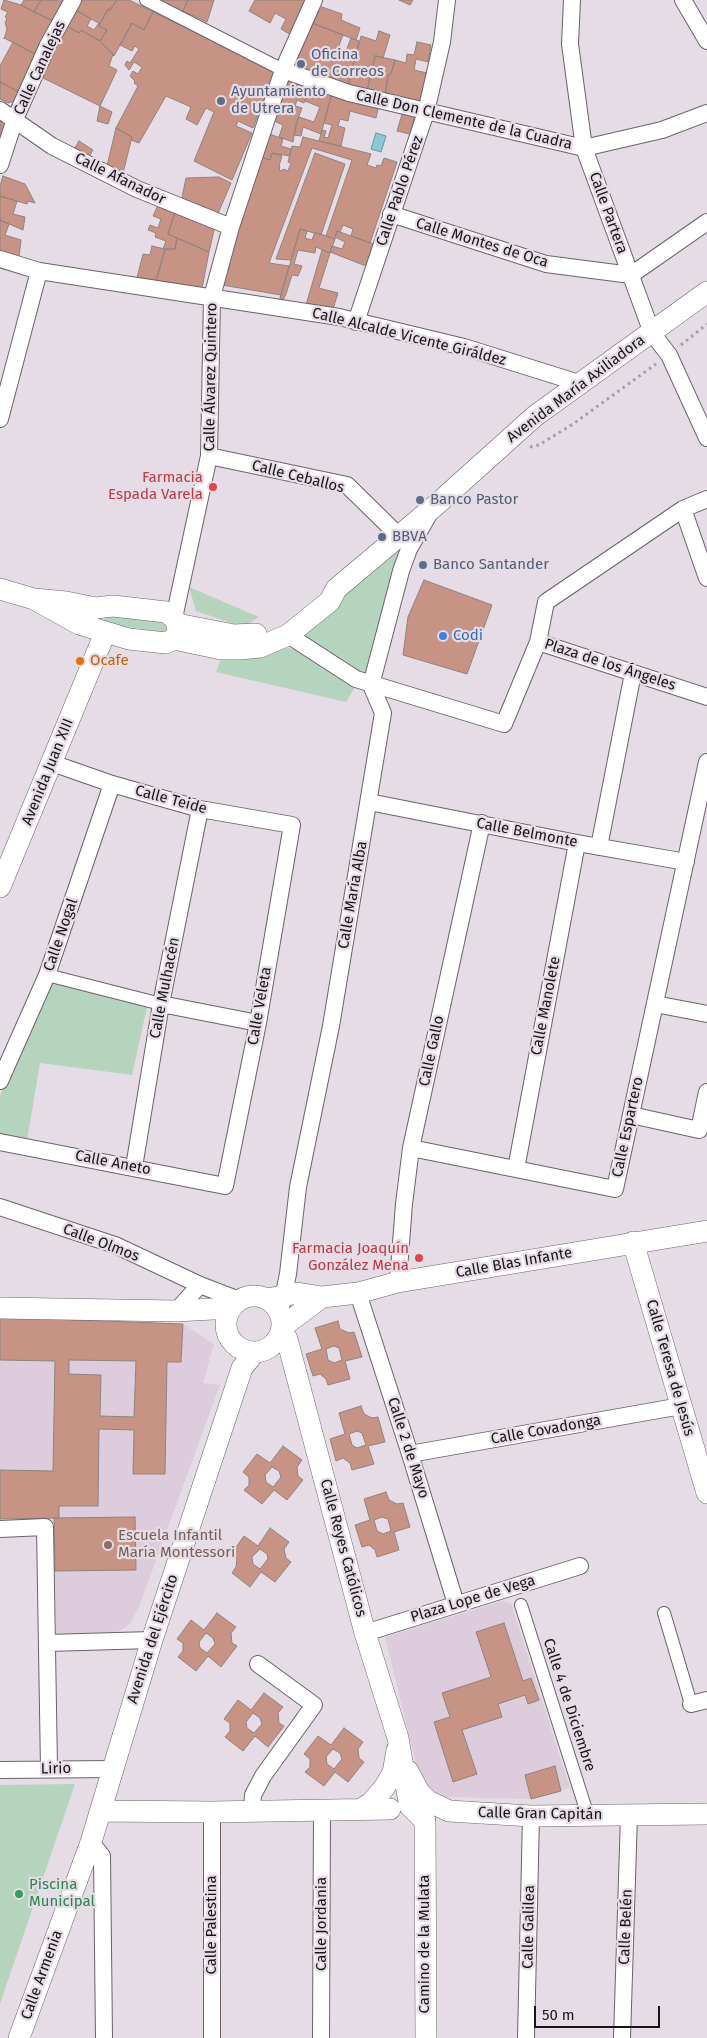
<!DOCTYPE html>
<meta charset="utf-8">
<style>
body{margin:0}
#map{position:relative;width:707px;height:2038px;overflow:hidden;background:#e6dce6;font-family:"Fira Sans",sans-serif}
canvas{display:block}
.scale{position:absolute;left:534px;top:2006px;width:126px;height:22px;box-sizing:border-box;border:2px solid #181417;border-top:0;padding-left:6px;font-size:15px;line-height:18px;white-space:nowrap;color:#181417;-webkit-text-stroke:4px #e6dce6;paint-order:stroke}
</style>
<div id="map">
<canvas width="707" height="2038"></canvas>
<div class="scale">50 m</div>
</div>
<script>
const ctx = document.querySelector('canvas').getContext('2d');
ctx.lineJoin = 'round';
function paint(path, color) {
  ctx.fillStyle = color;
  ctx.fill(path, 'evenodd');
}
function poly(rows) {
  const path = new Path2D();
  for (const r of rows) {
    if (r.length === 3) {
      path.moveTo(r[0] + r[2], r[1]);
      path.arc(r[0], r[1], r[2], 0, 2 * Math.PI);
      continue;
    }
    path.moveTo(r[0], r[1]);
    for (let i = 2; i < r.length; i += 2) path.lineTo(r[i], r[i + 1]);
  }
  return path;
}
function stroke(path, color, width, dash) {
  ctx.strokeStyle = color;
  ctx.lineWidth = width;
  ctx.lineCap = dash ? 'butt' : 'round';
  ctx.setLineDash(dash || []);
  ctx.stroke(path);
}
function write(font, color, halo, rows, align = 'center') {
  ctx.font = font + ' "Fira Sans",sans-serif';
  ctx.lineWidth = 4.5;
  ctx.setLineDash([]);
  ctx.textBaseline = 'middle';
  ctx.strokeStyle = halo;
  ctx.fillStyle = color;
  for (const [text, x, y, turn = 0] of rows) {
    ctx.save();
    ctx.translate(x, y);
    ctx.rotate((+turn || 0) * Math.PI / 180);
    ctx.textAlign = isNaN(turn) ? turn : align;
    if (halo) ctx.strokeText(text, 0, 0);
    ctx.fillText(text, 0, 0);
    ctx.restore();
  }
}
paint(poly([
 [0,1324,183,1324,214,1344,203,1383,220,1385,139,1607,130,1624,116,1633,56,1634,54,1518,0,1519],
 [502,1601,511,1603,570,1788,531,1799,445,1797,426,1788,419,1776,385,1637]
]), '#ddcddc');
paint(poly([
 [423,518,368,680,299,635],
 [189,587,259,617,243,627,196,611],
 [106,613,168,622,166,632,103,624],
 [280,646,310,653,358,682,346,702,216,672,221,659],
 [52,977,149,998,132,1075,40,1063,27,1140,0,1138,0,1096],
 [75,1784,0,2004,0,1785]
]), '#b5d4bd');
const water = poly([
 [376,133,386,136,381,152,371,149,376,133]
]);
paint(water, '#8acbd3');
stroke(water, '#68949b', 1);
const building = poly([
 [4,0,21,5,53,21,35,54,4,38,4,39,7,29,5,22,7,19,5,17,8,12,1,9,4,0],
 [24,0,41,0,34,12,21,5,24,0],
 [41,0,63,1,53,21,34,12,41,0],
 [80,0,117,0,110,10,108,9,100,24,74,9,80,0],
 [117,0,129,0,153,12,144,30,132,23,114,56,100,41,107,30,99,26,108,9,110,10,117,0],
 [159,0,188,0,183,11,159,0],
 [188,0,214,0,207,22,183,11,188,0],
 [255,0,309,0,291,35,281,29,286,19,275,13,270,23,249,11,255,0],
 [399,0,413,0,410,5,399,0],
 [322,7,342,14,341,20,360,28,356,40,312,23,322,7],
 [74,9,91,19,87,26,94,30,99,23,99,26,107,30,100,41,81,30,79,33,65,25,74,9],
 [153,12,275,71,253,128,238,121,236,126,252,133,232,180,194,161,214,112,206,108,197,125,186,119,191,107,166,96,139,143,131,140,132,137,116,128,138,86,134,83,135,81,130,76,133,71,138,74,142,67,134,62,129,70,125,65,127,61,130,63,139,49,135,46,132,51,120,45,132,23,144,30,153,12],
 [312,23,343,35,338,48,346,51,351,38,359,41,348,86,294,68,312,23],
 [65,25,79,33,81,30,100,41,113,54,109,66,117,70,100,106,39,76,65,25],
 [379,31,390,35,383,58,375,56,367,91,348,86,361,36,376,41,379,31],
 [13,42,35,54,21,93,0,82,0,66,13,42],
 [417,42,431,45,428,62,416,59,414,70,427,73,419,104,385,96,388,75,391,74,395,60,406,63,407,54,414,55,417,42],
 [375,56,395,60,391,74,388,75,385,96,367,91,370,77,377,78,380,67,373,66,375,56],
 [288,77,312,86,304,103,297,100,295,106,302,108,296,124,293,142,279,137,283,125,272,120,288,77],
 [0,82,21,93,19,100,8,103,0,99,0,82],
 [312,86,332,93,321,134,303,127,301,136,294,135,299,117,314,122,320,107,305,101,312,86],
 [332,93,379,105,376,118,350,111,348,121,340,119,338,126,345,128,341,146,319,141,322,130,326,131,324,137,328,138,332,125,324,123,332,93],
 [100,106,112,112,108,124,97,121,100,106],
 [403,111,415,114,410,134,397,131,403,111],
 [0,113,11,120,5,137,0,136,0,113],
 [116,128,132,137,122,177,106,170,116,128],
 [267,133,283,139,281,146,291,149,290,156,272,153,270,160,258,156,267,133],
 [303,137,371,154,367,165,376,168,377,165,381,166,384,158,397,162,370,243,351,236,353,229,343,225,340,232,337,231,335,239,326,236,352,160,312,148,269,263,289,266,280,298,281,295,222,285,261,157,270,160,272,153,282,156,279,166,280,167,279,170,282,171,283,169,288,171,291,163,288,162,292,146,300,147,303,137],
 [79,141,93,150,87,160,73,151,79,141],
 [315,153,345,164,321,235,300,229,291,260,276,259,315,153],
 [3,176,25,184,35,203,28,201,27,204,0,196,0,186,3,176],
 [219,177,231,183,216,218,181,202,186,178,219,177],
 [0,196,17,201,13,214,25,217,23,230,0,220,0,196],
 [159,203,176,209,168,234,177,238,175,249,171,248,170,250,163,249,166,241,155,237,156,233,148,230,150,225,158,228,161,219,153,216,159,203],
 [176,209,215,226,209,252,168,234,176,209],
 [0,220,9,224,5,235,21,240,19,257,0,253,0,220],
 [300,229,307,231,305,238,312,240,315,232,335,239,330,253,316,247,315,253,298,250,294,264,302,266,298,276,292,275,286,294,283,300,280,299,300,229],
 [337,231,374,244,366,266,330,252,332,246,342,249,345,242,335,237,337,231],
 [177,238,209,252,202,288,156,281,165,249,175,249,177,238],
 [152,246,165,249,156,281,137,278,143,254,150,255,152,246],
 [322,250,330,253,319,288,338,293,332,312,306,305,322,250],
 [424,580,492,605,467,674,403,655,408,617,424,580],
 [0,1317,183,1324,181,1362,167,1362,165,1474,133,1474,134,1430,99,1429,98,1506,59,1506,59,1518,0,1519,0,1470,53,1471,55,1361,0,1360,0,1317],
 [69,1360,136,1361,134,1417,100,1416,101,1375,69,1374,69,1360],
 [338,1321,340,1329,349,1333,354,1332,362,1357,345,1361,350,1379,328,1385,326,1379,320,1374,313,1376,306,1354,322,1349,315,1328,338,1321],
 [334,1346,339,1348,342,1360,334,1363,328,1360,326,1349,334,1346],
 [361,1406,364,1414,372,1418,378,1417,385,1442,368,1446,374,1464,352,1470,350,1463,343,1458,336,1461,330,1439,345,1434,339,1413,361,1406],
 [357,1431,362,1433,366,1445,357,1448,352,1445,349,1434,357,1431],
 [283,1446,302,1460,297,1467,298,1476,303,1480,287,1500,274,1490,262,1504,244,1490,249,1485,249,1477,243,1472,257,1454,270,1463,283,1446],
 [272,1467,279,1471,281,1477,273,1487,266,1482,265,1475,272,1467],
 [386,1492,389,1500,397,1504,403,1503,410,1527,394,1532,399,1550,377,1557,375,1550,369,1545,362,1547,355,1525,370,1520,364,1499,386,1492],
 [382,1517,388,1519,391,1531,383,1534,377,1531,374,1520,382,1517],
 [135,1517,136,1570,55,1571,54,1518,135,1517],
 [270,1528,289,1542,284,1549,286,1558,291,1562,275,1582,261,1572,250,1587,232,1573,236,1567,237,1559,231,1554,244,1536,258,1546,270,1528],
 [260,1549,267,1554,268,1559,260,1569,253,1564,252,1557,260,1549],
 [217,1613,236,1627,231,1633,232,1643,237,1646,221,1667,208,1656,196,1671,178,1657,183,1651,183,1643,177,1639,191,1620,204,1630,217,1613],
 [206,1633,213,1638,215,1644,207,1653,200,1648,199,1642,206,1633],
 [504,1623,523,1681,531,1678,539,1700,528,1704,525,1695,498,1704,502,1717,462,1730,477,1774,453,1782,434,1722,450,1717,442,1693,491,1677,476,1632,504,1623],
 [264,1693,283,1707,278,1713,279,1723,284,1726,268,1747,255,1736,243,1751,225,1737,230,1731,230,1723,224,1719,238,1700,251,1710,264,1693],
 [253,1713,260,1718,262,1724,254,1733,247,1728,246,1722,253,1713],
 [344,1728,363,1742,358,1749,359,1758,364,1762,348,1782,335,1772,324,1786,305,1772,310,1767,310,1759,304,1754,318,1736,331,1745,344,1728],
 [333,1749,340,1753,342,1759,334,1769,327,1764,326,1757,333,1749],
 [555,1766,561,1791,531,1799,525,1775,555,1766]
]);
paint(building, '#c79384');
stroke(building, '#8f837f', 1);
const pedestrian = poly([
 [146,0,283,70],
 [47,975,161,1004],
 [521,1605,588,1816],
 [664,1613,691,1704]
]);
const minor = poly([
 [572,0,570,44,584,148,652,333,669,355,707,438],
 [683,0,707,41],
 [283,70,349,93,584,148,662,130,707,113],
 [0,110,52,146,137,189,231,227],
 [0,165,15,119,48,45,73,0],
 [391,214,546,264,631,275,707,222],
 [0,259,39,271,339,317,464,347,579,383],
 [356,322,426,112,442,42,447,0],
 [0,419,39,271],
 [209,456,347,485,399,536],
 [683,509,707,578],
 [174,618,209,456,212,297,231,227,283,70,314,0],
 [288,635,356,679,504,724,538,642,546,602,683,509,707,499],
 [538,642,707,697],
 [369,802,577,843,686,862],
 [599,847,633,673],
 [161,1004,258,1023],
 [655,1004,707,1014],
 [0,1081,47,975,112,784],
 [631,1115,699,1130,707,1092],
 [0,1142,225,1186,258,1023,292,825,200,809,112,784,52,763],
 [411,1148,615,1189,707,762],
 [134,1167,161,1004,200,809],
 [516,1169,577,843],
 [0,1207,115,1245,200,1285,239,1300],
 [398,1282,404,1204,411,1148,482,823],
 [358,1293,410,1454,456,1604],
 [176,1311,200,1285],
 [280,1312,288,1274,298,1187,331,1026,383,713,371,685,401,571,409,549,428,516],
 [410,1454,681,1406],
 [0,1529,45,1527,49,1769],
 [365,1633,580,1566],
 [47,1643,152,1640],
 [691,1704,707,1700],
 [0,1770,112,1769],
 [252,1810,253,1795,263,1776,314,1705,258,1664],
 [91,1842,102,1856,104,2038],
 [212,2038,212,1812],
 [321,2038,322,1810],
 [526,2038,531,1816],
 [622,2038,629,1815]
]);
const tertiary = poly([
 [0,589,34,599,79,624,129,639,166,643,174,639,178,631,177,624,174,618,166,612,113,606,96,608,66,602,34,599],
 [177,624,234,635,256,634],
 [174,639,221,649,240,649,260,647,288,635,330,601,336,589,436,505,535,416,707,292],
 [0,887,105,633],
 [633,1242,707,1493],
 [254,1324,28],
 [268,1299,297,1293,322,1297,358,1293,398,1282,707,1231],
 [0,1308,176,1311,231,1308],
 [282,1327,322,1297],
 [281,1331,287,1339,365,1633,398,1738,409,1802],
 [408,1771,419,1792,428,1801,449,1811,531,1816,707,1814],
 [409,1805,425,1821,426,2038],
 [361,1809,371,1803,384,1788,393,1773,397,1750],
 [102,1811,212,1812,390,1809],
 [19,2038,91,1842,152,1640,242,1368,255,1352]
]);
stroke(pedestrian, '#6b626a', 14);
stroke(minor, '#6b626a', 18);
stroke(tertiary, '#6b626a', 22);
stroke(poly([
 [681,345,707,324],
 [530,447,539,445,573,424,656,364]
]), '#a39ba3', 3, [2.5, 4]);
stroke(pedestrian, '#fff', 12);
stroke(minor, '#fff', 16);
stroke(tertiary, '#fff', 21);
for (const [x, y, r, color] of [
 [301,64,5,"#5c6f8a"],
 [221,101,5,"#5c6f8a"],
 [213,487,5,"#e0444e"],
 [420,500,5,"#5c6f8a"],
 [382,537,5,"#5c6f8a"],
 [423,565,5,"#5c6f8a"],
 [443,636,5,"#3f7fe0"],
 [80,661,5,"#e8710a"],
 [419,1258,5,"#e0444e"],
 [108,1545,5,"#8d6e63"],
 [19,1894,5,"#2e9e5b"]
]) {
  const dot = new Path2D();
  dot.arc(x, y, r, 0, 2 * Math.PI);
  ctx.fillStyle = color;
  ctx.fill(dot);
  stroke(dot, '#e6dce6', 2);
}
write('15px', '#4e5e75', '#e6dce6', [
 ["Oficina",311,55],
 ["de Correos",311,72],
 ["Ayuntamiento",231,92],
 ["de Utrera",231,109],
 ["Banco Pastor",430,500],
 ["BBVA",392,537],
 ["Banco Santander",433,565]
], 'left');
write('15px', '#181417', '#e6dce6', [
 ["Calle Canalejas",40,68,-65],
 ["Calle Don Clemente de la Cuadra",464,120,13],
 ["Calle Afanador",120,179,26],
 ["Calle Pablo Pérez",400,191,-71],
 ["Calle Partera",608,213,70],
 ["Calle Montes de Oca",482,243,17],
 ["Calle Alcalde Vicente Giráldez",409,337,14],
 ["Calle Álvarez Quintero",211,377,-89],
 ["Avenida María Axiliadora",576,389,-37],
 ["Calle Ceballos",298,477,14],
 ["Plaza de los Ángeles",610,665,18],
 ["Avenida Juan XIII",48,772,-68],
 ["Calle Teide",171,800,15],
 ["Calle Belmonte",527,833,11],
 ["Calle María Alba",353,895,-80],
 ["Calle Nogal",61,935,-71],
 ["Calle Mulhacén",165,988,-79],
 ["Calle Veleta",260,1006,-80],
 ["Calle Manolete",546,1006,-79],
 ["Calle Gallo",432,1051,-78],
 ["Calle Espartero",628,1127,-78],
 ["Calle Aneto",113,1163,11],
 ["Calle Olmos",101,1243,21],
 ["Calle Blas Infante",514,1263,-10],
 ["Calle Teresa de Jesús",670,1368,74],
 ["Calle Covadonga",546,1430,-10],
 ["Calle 2 de Mayo",408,1448,72],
 ["Calle Reyes Católicos",343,1548,75],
 ["Plaza Lope de Vega",473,1599,-17],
 ["Avenida del Ejército",153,1639,-72],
 ["Calle 4 de Diciembre",569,1705,72],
 ["Lirio",56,1769,-1],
 ["Calle Gran Capitán",540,1814,1],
 ["Calle Jordania",322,1924,-90],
 ["Calle Palestina",212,1925,-90],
 ["Calle Galilea",529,1927,-89],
 ["Calle Belén",626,1927,-88],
 ["Camino de la Mulata",425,1944,-90],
 ["Calle Armenia",42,1975,-70]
]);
write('15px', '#be3a42', '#e6dce6', [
 ["Farmacia",203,478],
 ["Espada Varela",203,495],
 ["Farmacia Joaquín",409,1249],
 ["González Mena",409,1266]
], 'right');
write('15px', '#366cbe', '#e6dce6', [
 ["Codi",453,636]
], 'left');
write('15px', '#c56008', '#e6dce6', [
 ["Ocafe",90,661]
], 'left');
write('15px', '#785e54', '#e6dce6', [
 ["Escuela Infantil",118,1536],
 ["María Montessori",118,1553]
], 'left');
write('15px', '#27864d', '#e6dce6', [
 ["Piscina",29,1885],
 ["Municipal",29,1902]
], 'left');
</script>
